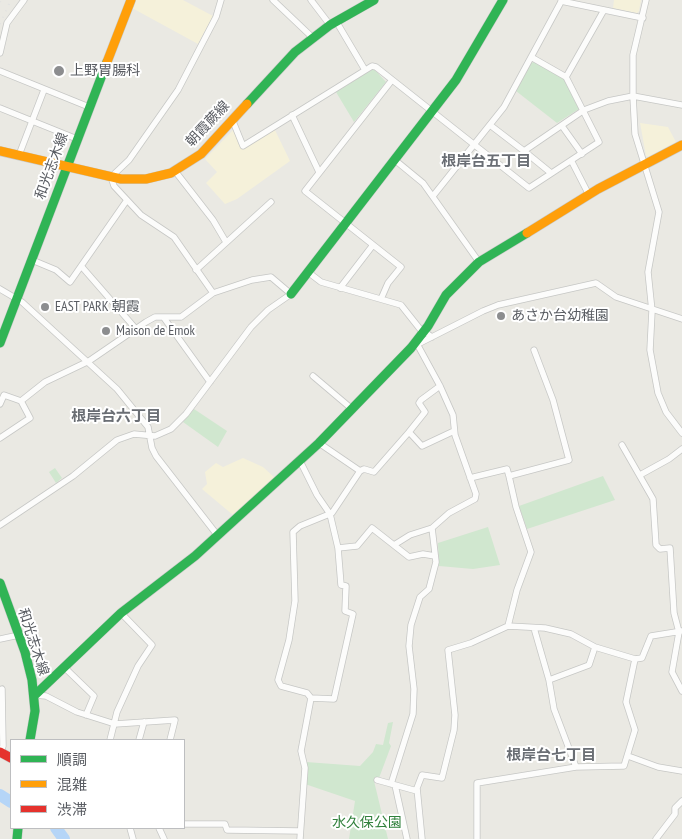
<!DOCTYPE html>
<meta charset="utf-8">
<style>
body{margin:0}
#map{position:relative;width:682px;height:839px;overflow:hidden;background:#eae9e3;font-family:"PT Sans Narrow","Noto Sans JP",sans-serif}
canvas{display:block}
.legend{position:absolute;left:10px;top:739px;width:175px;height:90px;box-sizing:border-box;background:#fff;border:1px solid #bdbec0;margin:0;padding:6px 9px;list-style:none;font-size:15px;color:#595c62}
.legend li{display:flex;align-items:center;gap:10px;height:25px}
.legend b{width:25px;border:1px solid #bdbec0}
</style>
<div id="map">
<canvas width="682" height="839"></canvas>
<ul class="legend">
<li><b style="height:6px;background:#30b455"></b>順調</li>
<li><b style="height:6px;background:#ff9f0a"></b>混雑</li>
<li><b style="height:6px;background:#e5322d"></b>渋滞</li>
</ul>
</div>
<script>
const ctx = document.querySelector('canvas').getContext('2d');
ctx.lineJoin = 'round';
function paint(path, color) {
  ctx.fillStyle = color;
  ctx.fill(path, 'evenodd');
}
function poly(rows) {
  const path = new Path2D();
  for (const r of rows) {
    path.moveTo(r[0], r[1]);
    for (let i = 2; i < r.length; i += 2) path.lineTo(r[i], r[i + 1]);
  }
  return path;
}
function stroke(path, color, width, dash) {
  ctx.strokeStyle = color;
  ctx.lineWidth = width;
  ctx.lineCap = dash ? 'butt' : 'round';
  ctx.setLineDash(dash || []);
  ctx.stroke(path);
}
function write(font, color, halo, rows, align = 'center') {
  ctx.font = font + ' "PT Sans Narrow","Noto Sans JP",sans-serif';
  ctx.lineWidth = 4;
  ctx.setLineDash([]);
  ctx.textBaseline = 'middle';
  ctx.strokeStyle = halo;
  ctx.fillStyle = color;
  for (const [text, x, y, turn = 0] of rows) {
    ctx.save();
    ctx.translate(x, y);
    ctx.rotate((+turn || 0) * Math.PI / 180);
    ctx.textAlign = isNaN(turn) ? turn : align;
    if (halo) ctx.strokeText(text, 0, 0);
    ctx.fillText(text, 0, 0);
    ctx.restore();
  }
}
paint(poly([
 [136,0,183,0,213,16,198,44,132,8],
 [614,0,641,0,639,11,637,13,613,8],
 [640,123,668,127,676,142,648,157,646,156],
 [274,128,290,161,237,199,225,204,206,183,217,172,205,159,234,129,243,149],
 [243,458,263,467,275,478,233,515,202,489,207,484,205,472,216,463,223,467]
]), '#f5f1da');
paint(poly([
 [534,62,564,78,580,107,579,109,557,123,516,91,531,63],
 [371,70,375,70,386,82,354,122,336,92],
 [194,409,227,431,218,447,183,422],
 [55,468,62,478,56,483,49,472],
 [603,476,615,500,527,529,519,506],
 [488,527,500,565,473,569,439,566,438,543],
 [393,722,389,743,391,746,379,778,375,777,374,781,388,839,349,839,355,801,305,784,306,762,360,766,373,752,376,744,383,745,388,723]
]), '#d0e7cf');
stroke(poly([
 [0,795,11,802],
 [56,828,64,839]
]), '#b5d5f7', 12);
const street = poly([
 [273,0,312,37],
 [311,0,330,25],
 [646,0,633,55,633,96,635,134,659,212,648,272,652,311,650,350,658,393,666,412,682,433],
 [561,1,643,18],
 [336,21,365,70],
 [0,53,7,23,24,0],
 [531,57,566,77],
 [0,71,89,107],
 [0,108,77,139],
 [292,115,319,172],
 [232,119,243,146,372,66,376,67,529,188,599,142,566,77,604,10],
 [490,125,524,151],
 [562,126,582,154],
 [19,155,44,90],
 [395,160,423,183,479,262],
 [572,162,589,195],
 [175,171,213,220,226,242],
 [551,173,524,151,584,110,608,101,633,96,682,105],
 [433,196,504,107,562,0],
 [32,260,56,270,70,282,127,200],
 [82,267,136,329],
 [196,270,271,202],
 [308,272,321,282,401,305,420,329,432,337],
 [340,288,373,245],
 [0,289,22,302,117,389,148,427,152,448,156,456,218,536],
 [213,293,174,237,141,215,114,186,111,177,129,160,178,90,216,17,221,0],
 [381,299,388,283,401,267,305,191,392,80],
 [164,318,210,382],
 [418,344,483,311,498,305,596,283,616,297,682,319],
 [313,376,352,409],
 [0,404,4,395,21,401,45,382,89,361,146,322,155,317,181,317,213,293,252,280,271,277,291,294,268,310,251,327,186,414,171,429,155,436,134,434,117,440,73,476,0,525],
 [409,432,425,412,419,403,421,400,440,386],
 [0,438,30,418,21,401],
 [319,443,360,471,364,469,374,472,409,432,422,446,454,431],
 [622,445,653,499,656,545,660,549,670,548,674,613,679,632,672,672,682,691],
 [300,461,317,495,330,514,338,548,341,585,346,586,345,611,353,614,334,699,311,698],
 [640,475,669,459,682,449],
 [470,478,507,469,509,476,569,460,553,400,534,350],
 [394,545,410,535,432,528],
 [338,548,357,546,372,528,409,557,423,554,435,556],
 [508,626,517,590,531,552,516,507,509,476],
 [534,628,549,680,554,709,576,767,624,766,635,730,626,702,635,659],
 [0,639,19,635],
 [64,667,94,696,86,715],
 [549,680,589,665,595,647],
 [0,690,2,689,3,746,0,754],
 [35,695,46,696,77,712,115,724,175,720,170,740],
 [110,740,117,712,138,666,152,645,121,613],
 [139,740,144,722],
 [628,756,658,767,682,771],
 [377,780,417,791],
 [391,784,413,714,414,689,409,646,411,625,420,597,429,589,436,562,432,528,449,513,475,499,476,494,455,435,453,415,440,386,416,342],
 [395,785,407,839],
 [184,824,225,824,227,830,300,831],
 [130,828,133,839],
 [159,828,164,839],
 [300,839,305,768,301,751,311,698,307,693,281,686,278,680,289,640,295,601,293,532,300,526,332,513,360,471],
 [422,839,417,788,422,775,442,778,454,730,455,715,448,650,471,643,508,626,545,628,571,634,595,647,635,659,642,658,651,636,682,631],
 [477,839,477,783,576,767],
 [656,839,675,814,675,808,682,801]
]);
const fast = poly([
 [247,104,295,52,330,25,374,0],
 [291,294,456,80,503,0],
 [0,343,107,62],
 [0,583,25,652,32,680,35,711,30,740],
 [35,695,121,613,195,556,319,443,411,348,428,326,446,295,479,262,527,233],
 [17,839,18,828]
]);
const slow = poly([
 [107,62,131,0],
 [0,151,121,179,146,179,171,173,201,154,247,104],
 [527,233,598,189,682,145]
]);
const jam = poly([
 [0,752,11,758]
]);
stroke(street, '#c6c7c5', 7);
stroke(fast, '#c7c8c7', 10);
stroke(slow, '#c7c8c7', 10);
stroke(jam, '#c7c8c7', 10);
stroke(street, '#fcfcfb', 5.5);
stroke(fast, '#30b455', 9);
stroke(slow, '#ff9f0a', 9);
stroke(jam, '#e5322d', 9);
stroke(poly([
 [0,2,1,0],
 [0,24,11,0]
]), '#e2e2e1', 2, [1, 6]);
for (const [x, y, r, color] of [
 [59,71,6,"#8c8d8f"],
 [45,307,5,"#8c8d8f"],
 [501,316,5,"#8c8d8f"],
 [106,331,5,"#8c8d8f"]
]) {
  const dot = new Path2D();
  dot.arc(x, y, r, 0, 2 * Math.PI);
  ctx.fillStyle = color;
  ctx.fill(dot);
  stroke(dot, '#fff', 2);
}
write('14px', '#595c62', '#fff', [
 ["上野胃腸科",70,71],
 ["EAST PARK 朝霞",55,307],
 ["あさか台幼稚園",511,316],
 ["Maison de Emok",116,331]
], 'left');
write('14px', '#595c62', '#fff', [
 ["朝霞蕨線",208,124,-47],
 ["和光志木線",52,166,-70],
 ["和光志木線",33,642,72]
]);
write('14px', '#31813c', '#fff', [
 ["水久保公園",367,823]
]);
write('bold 15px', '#6a6e74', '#fff', [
 ["根岸台五丁目",486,162],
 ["根岸台六丁目",116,417],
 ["根岸台七丁目",551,756]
]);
</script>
